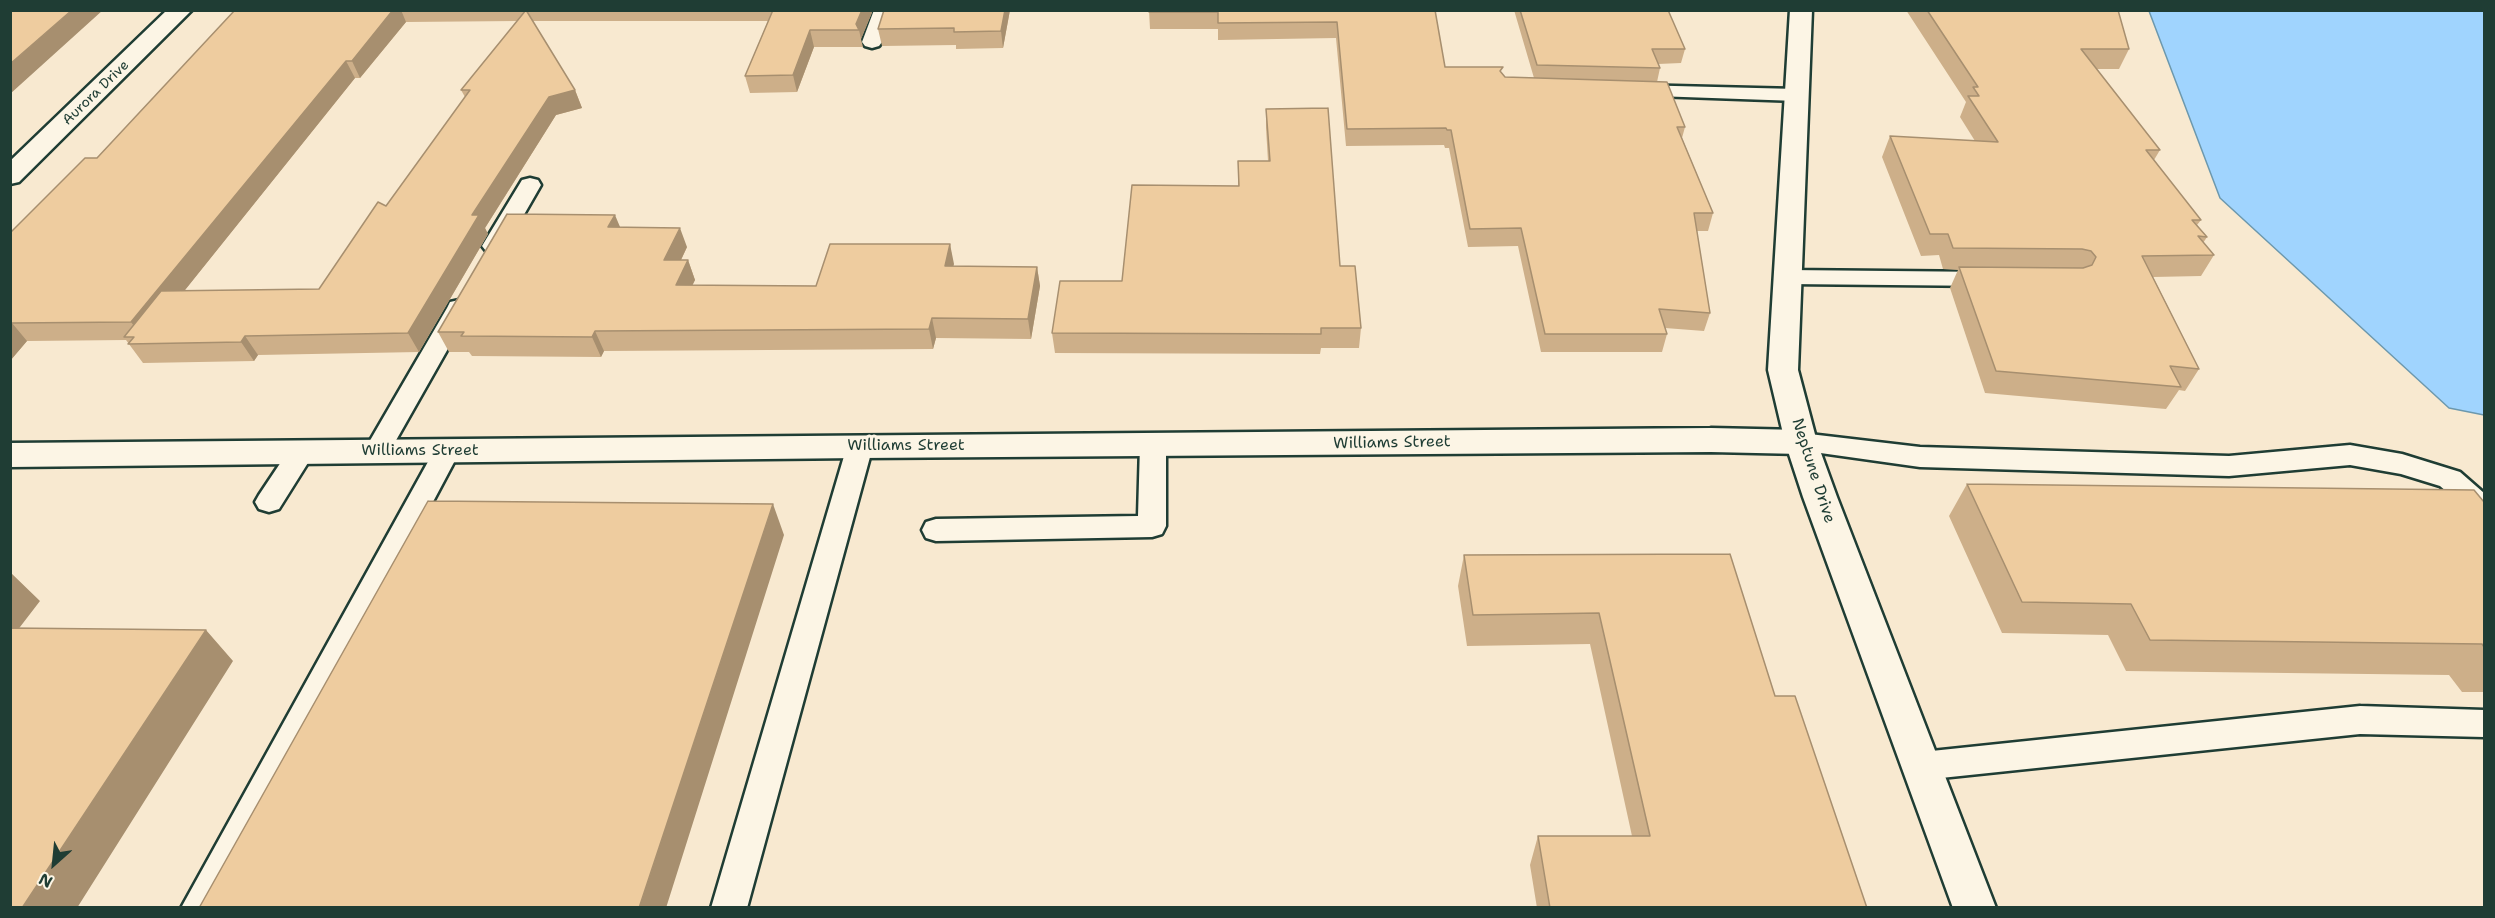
<!DOCTYPE html>
<style>
body{margin:0}
#map{position:relative;width:2495px;height:918px;overflow:hidden;background:#f8e9d0;font-family:"Shantell Sans",sans-serif}
canvas{display:block}
.frame{position:absolute;inset:0;border:12px solid #1f3d34;pointer-events:none}
.north{position:absolute;left:24px;top:834px;width:60px;height:60px;-webkit-text-stroke:4px #fcf5e5;paint-order:stroke;rotate:207deg;font-size:16px;font-weight:700;line-height:24px;text-align:center;color:#1f3d34}
.north::after{content:'';display:block;margin:auto;width:21px;height:27px;background:#1f3d34;clip-path:polygon(50% 0,100% 100%,50% 72%,0 100%)}
</style>
<div id="map">
<canvas width="2495" height="918"></canvas>
<div class="frame"></div>
<div class="north">N</div>
</div>
<script>
const ctx = document.querySelector('canvas').getContext('2d');
ctx.lineJoin = 'round';
function paint(path, color) {
  ctx.fillStyle = color;
  ctx.fill(path, 'evenodd');
}
function poly(rows) {
  const path = new Path2D();
  for (const r of rows) {
    path.moveTo(r[0], r[1]);
    for (let i = 2; i < r.length; i += 2) path.lineTo(r[i], r[i + 1]);
  }
  return path;
}
function stroke(path, color, width, dash) {
  ctx.strokeStyle = color;
  ctx.lineWidth = width;
  ctx.lineCap = dash ? 'butt' : 'round';
  ctx.setLineDash(dash || []);
  ctx.stroke(path);
}
function write(font, color, halo, rows, align = 'center') {
  ctx.font = font + ' "Shantell Sans",sans-serif';
  ctx.lineWidth = 6;
  ctx.setLineDash([]);
  ctx.textBaseline = 'middle';
  ctx.strokeStyle = halo;
  ctx.fillStyle = color;
  for (const [text, x, y, turn = 0] of rows) {
    ctx.save();
    ctx.translate(x, y);
    ctx.rotate((+turn || 0) * Math.PI / 180);
    ctx.textAlign = isNaN(turn) ? turn : align;
    if (halo) ctx.strokeText(text, 0, 0);
    ctx.fillText(text, 0, 0);
    ctx.restore();
  }
}
const water = poly([
 [2149,11,2484,11,2484,415,2449,408,2220,198,2149,11]
]);
paint(water, '#a0d4fe');
stroke(water, '#6c98ad', 1.5);
const lane = poly([
 [874,10,892,10,882,42,879,46,872,48,865,46,862,42,874,10],
 [1634,85,1797,89,1804,91,1807,95,1804,99,1797,101,1627,95,1624,91,1627,87,1634,85],
 [530,178,538,180,541,185,506,246,502,251,494,253,486,251,482,246,519,185,522,180,530,178],
 [1788,270,1991,272,1999,274,2003,279,1999,284,1991,286,1788,284,1780,282,1776,277,1780,272,1788,270],
 [459,300,468,302,471,308,386,458,377,461,368,458,364,451,368,444,447,308,450,302,459,300],
 [1801,433,1920,447,2229,456,2350,445,2402,454,2460,472,2484,493,2484,518,2474,515,2440,486,2401,474,2350,465,2229,476,1920,467,1792,449,1788,442,1792,435,1801,433],
 [1153,435,1162,438,1166,445,1166,526,1162,534,1152,537,936,541,926,538,922,530,926,522,936,519,1138,516,1140,445,1144,438,1153,435],
 [860,436,869,439,873,446,747,908,711,908,847,446,851,439,860,436],
 [302,441,311,444,315,451,311,458,279,509,269,512,259,509,255,502,259,495,293,444,302,441],
 [447,441,456,444,460,451,217,908,181,908,434,451,438,444,447,441],
 [2360,706,2484,710,2484,737,2360,734,1922,780,1910,776,1906,766,1910,756,1922,752,2360,706]
]);
const street = poly([
 [167,10,192,10,19,182,10,184,10,161,167,10],
 [1790,10,1812,10,1798,370,1817,442,1837,497,1996,908,1953,908,1803,497,1785,442,1768,370,1790,10]
]);
const secondary = poly([
 [1711,428,1801,430,1813,434,1817,442,1813,450,1801,454,1711,452,860,458,10,467,10,443,1711,428]
]);
stroke(lane, '#1f3d34', 5);
stroke(street, '#1f3d34', 5);
stroke(secondary, '#1f3d34', 5);
paint(lane, '#fcf5e5');
paint(street, '#fcf5e5');
paint(secondary, '#fcf5e5');
paint(poly([
 [235,10,873,10,861,39,863,47,814,47,797,92,750,93,745,76,768,21,532,21,575,90,582,108,556,115,485,228,488,234,419,352,258,355,254,361,143,363,126,340,27,341,10,361,10,233,97,158],
 [517,21,461,90,465,97,386,206,319,289,184,291,355,78,360,78,406,22],
 [1010,10,1003,48,956,49,956,45,882,46,878,29],
 [1149,10,1435,10,1445,67,1502,73,1505,77,1534,78,1514,10,1668,10,1685,49,1681,63,1658,64,1660,68,1657,82,1685,127,1682,138,1713,213,1708,231,1697,231,1710,313,1704,331,1665,328,1667,334,1662,352,1541,352,1518,246,1468,247,1449,148,1445,148,1444,145,1346,146,1336,38,1218,40,1218,29,1150,29],
 [1906,10,2118,10,2129,49,2119,69,2097,69,2160,150,2154,160,2201,220,2197,225,2207,237,2203,243,2214,255,2201,276,2153,277,2199,369,2185,391,2179,390,2166,409,1985,393,1950,288,1958,270,1943,269,1939,255,1921,256,1882,157,1890,136,1975,141,1960,117,1966,102],
 [1266,109,1340,266,1361,328,1359,348,1321,348,1320,354,1055,353,1052,333,1122,281,1238,186,1238,161,1268,161,1266,128],
 [620,227,687,247,681,260,688,260,695,280,692,285,816,286,950,244,953,266,1037,267,1040,286,1031,339,936,338,933,349,604,351,601,357,472,356,469,352,449,352,438,332],
 [1967,484,2484,502,2484,692,2462,692,2449,675,2126,671,2108,635,2002,633,1949,516],
 [1730,554,1775,696,1867,908,1537,908,1530,865,1538,836,1632,836,1590,644,1467,646,1458,586,1464,555]
]), '#cdaf89');
paint(poly([
 [72,10,103,10,10,94,10,64],
 [393,10,401,10,406,22,360,78,352,61],
 [862,10,873,10,861,39,859,30,856,24],
 [1005,10,1010,10,1003,48,1001,31],
 [810,30,814,47,797,92,793,75],
 [346,61,355,78,145,340,131,322],
 [575,90,582,108,556,115,485,228,488,234,419,352,408,333,472,215,549,97],
 [615,215,623,234,608,227],
 [680,228,687,247,672,279,664,260],
 [950,244,954,264,949,286,945,266],
 [688,260,695,280,683,305,676,285],
 [1037,267,1040,286,1031,339,1028,319],
 [932,318,936,338,933,349,929,329],
 [12,323,27,341,10,361,10,325],
 [595,331,604,351,601,357,592,337],
 [245,336,258,355,254,361,241,342],
 [773,504,784,535,666,908,639,908],
 [10,572,40,601,10,640],
 [206,630,233,661,77,908,22,908]
]), '#a78f6f');
const building = poly([
 [10,10,72,10,10,64,10,10],
 [235,10,393,10,352,61,346,61,131,322,12,323,10,325,10,233,85,158,97,158,235,10],
 [526,10,575,90,549,97,472,215,479,215,408,333,245,336,241,342,128,344,134,337,124,337,161,291,319,289,378,202,386,206,470,90,461,90,526,10],
 [773,10,862,10,856,24,859,30,810,30,793,75,745,76,773,10],
 [884,10,1005,10,1001,31,954,32,954,28,878,29,884,10],
 [1149,10,1435,10,1445,67,1503,67,1500,71,1505,77,1667,82,1685,127,1677,127,1713,213,1694,213,1710,313,1659,309,1667,334,1545,334,1521,228,1470,229,1451,130,1447,130,1446,128,1347,129,1337,22,1218,23,1218,12,1149,12,1149,10],
 [1520,10,1668,10,1685,49,1652,49,1660,68,1537,65,1520,10],
 [1927,10,2118,10,2129,49,2081,49,2160,150,2146,150,2201,220,2192,220,2207,237,2198,236,2214,255,2142,256,2199,369,2170,366,2181,387,1996,371,1959,267,2083,268,2092,265,2096,257,2091,251,2082,249,1953,248,1948,234,1930,234,1890,136,1998,142,1968,96,1979,96,1973,87,1978,87,1927,10],
 [1328,108,1340,266,1355,266,1361,328,1321,328,1321,334,1052,333,1060,281,1122,281,1132,185,1239,186,1238,161,1270,161,1266,109,1328,108],
 [507,214,615,215,608,227,680,228,664,260,688,260,676,285,816,286,830,244,950,244,945,266,1037,267,1028,319,932,318,929,329,595,331,592,337,461,336,464,332,438,332,507,214],
 [1967,484,2474,490,2484,502,2484,647,2482,644,2150,640,2131,604,2022,602,1967,484],
 [428,501,773,504,639,908,199,908,428,501],
 [1730,554,1775,696,1795,696,1867,908,1550,908,1538,836,1650,836,1599,613,1473,615,1464,555,1730,554],
 [10,628,206,630,22,908,10,908,10,628]
]);
paint(building, '#eecc9f');
stroke(building, '#a78f6f', 1.5);
write('14px', '#1f3d34', '#fcf5e5', [
 ["Aurora Drive",96,93,-44]
]);
write('16px', '#1f3d34', '#fcf5e5', [
 ["Williams Street",1392,443,-1],
 ["Williams Street",906,446],
 ["Williams Street",420,451],
 ["Neptune Drive",1813,471,72]
]);
</script>
